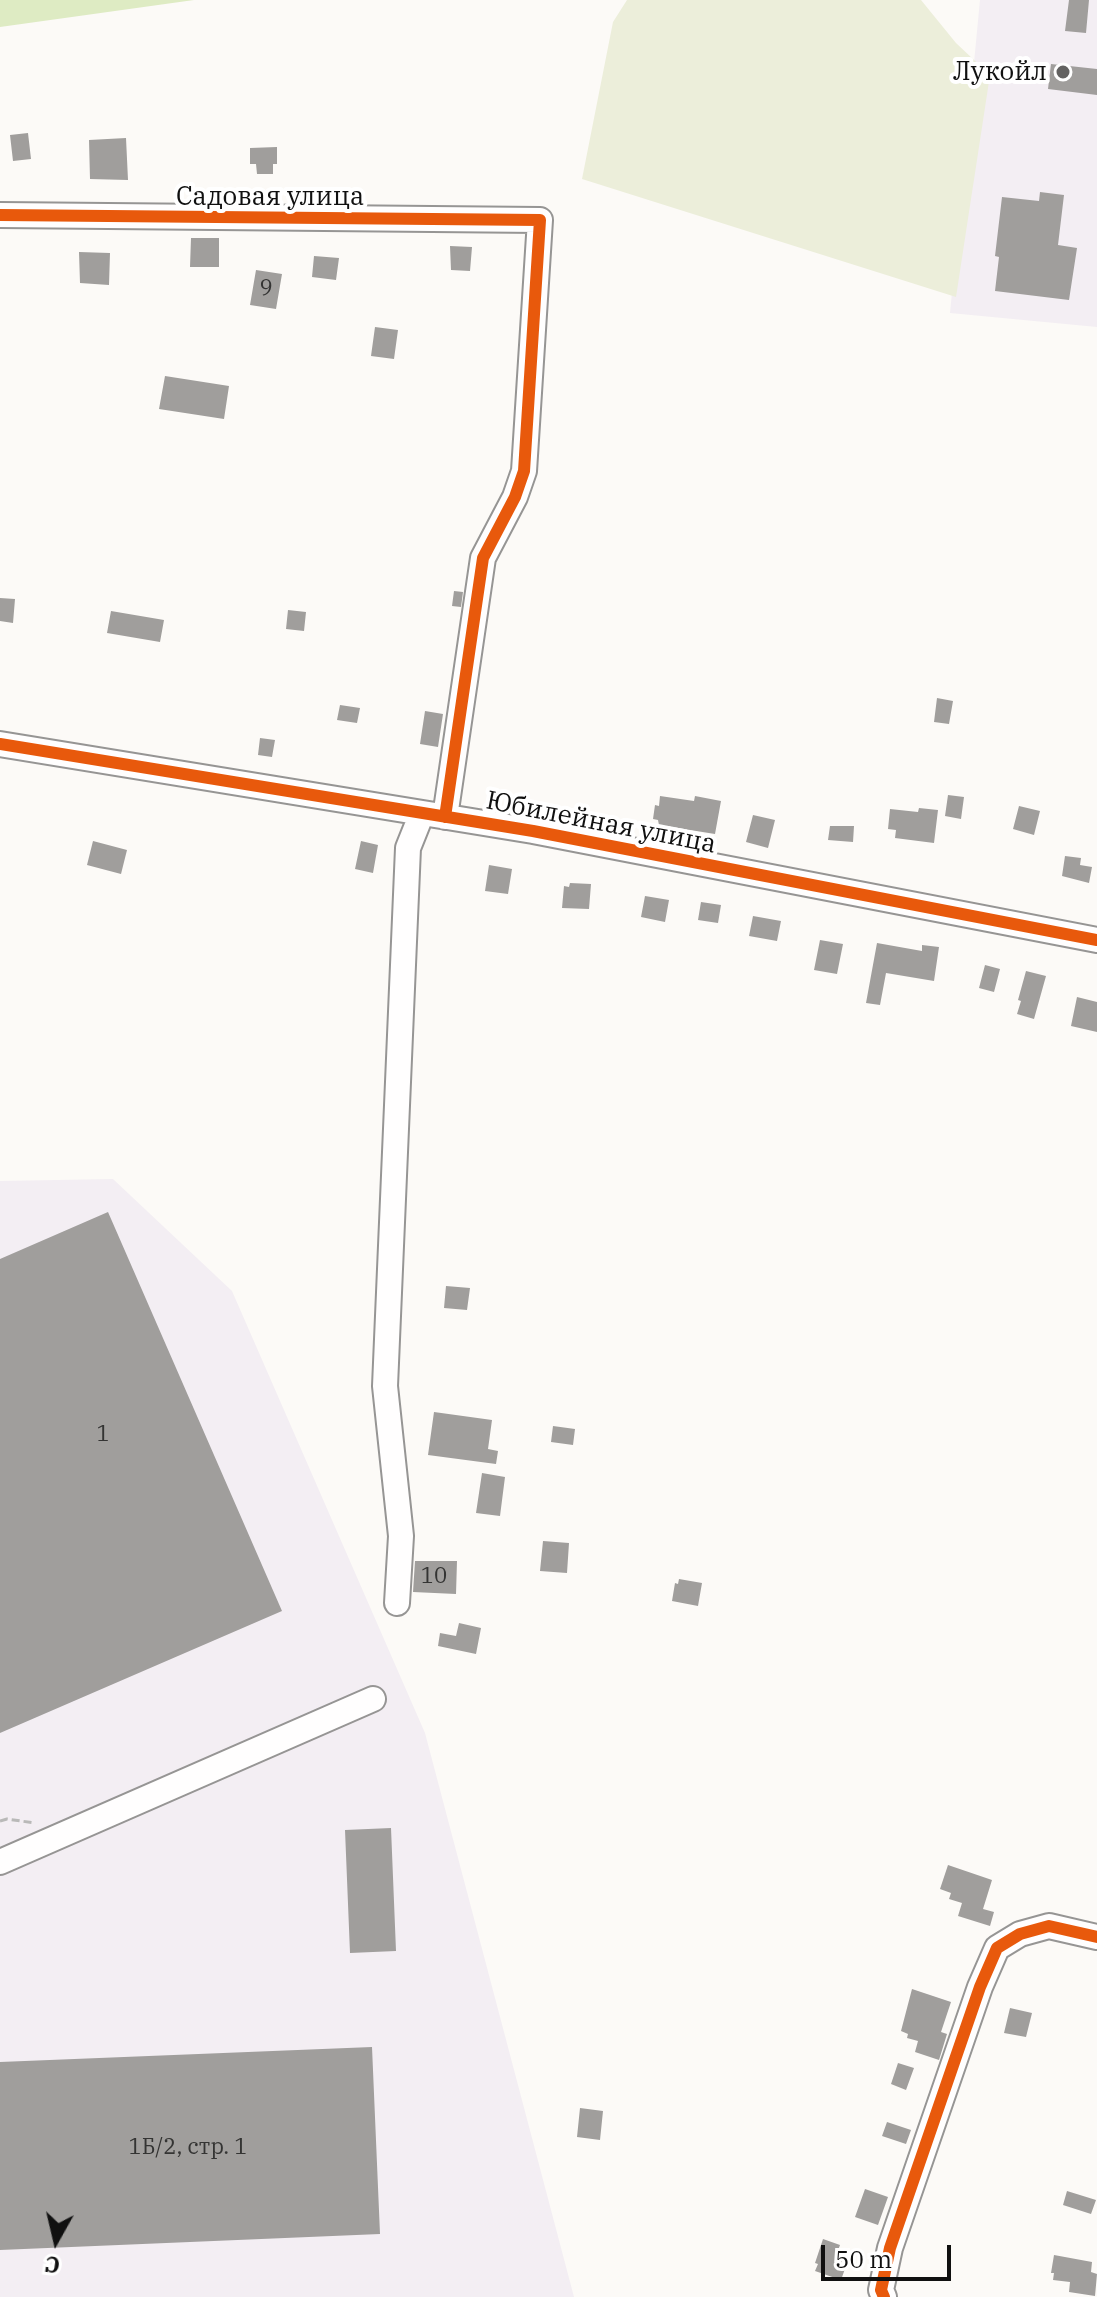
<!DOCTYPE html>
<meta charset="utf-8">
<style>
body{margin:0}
#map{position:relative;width:1097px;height:2297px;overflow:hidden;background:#fcfaf7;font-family:"IBM Plex Serif",serif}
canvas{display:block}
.north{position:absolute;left:16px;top:2201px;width:80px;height:80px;-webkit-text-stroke:6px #fff;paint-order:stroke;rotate:188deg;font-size:22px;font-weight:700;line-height:32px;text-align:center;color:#101010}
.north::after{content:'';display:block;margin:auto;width:28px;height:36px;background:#101010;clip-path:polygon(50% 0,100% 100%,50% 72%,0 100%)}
.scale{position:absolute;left:821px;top:2245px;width:130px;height:36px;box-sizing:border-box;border:4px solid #101010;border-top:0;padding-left:10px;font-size:24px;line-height:28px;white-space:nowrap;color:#101010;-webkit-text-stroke:6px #fff;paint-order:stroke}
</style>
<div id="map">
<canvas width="1097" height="2297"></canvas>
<div class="north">С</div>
<div class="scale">50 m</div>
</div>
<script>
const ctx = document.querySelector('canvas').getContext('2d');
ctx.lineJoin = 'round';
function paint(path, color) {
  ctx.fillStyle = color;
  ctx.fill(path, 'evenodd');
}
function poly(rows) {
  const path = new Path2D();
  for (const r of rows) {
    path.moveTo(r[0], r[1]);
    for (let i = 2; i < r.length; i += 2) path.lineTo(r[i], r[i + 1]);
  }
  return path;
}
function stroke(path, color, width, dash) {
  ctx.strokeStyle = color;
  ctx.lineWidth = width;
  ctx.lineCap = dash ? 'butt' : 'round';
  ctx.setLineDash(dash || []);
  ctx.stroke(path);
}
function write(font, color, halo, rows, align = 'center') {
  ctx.font = font + ' "IBM Plex Serif",serif';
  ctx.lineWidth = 8;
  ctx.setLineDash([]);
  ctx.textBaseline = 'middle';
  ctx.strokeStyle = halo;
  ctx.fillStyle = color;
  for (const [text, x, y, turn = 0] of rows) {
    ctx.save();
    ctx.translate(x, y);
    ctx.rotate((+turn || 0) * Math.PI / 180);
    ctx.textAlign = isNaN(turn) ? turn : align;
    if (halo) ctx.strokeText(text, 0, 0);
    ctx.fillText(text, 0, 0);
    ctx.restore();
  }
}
paint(poly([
 [980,0,1097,0,1097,327,950,313],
 [113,1179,232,1291,425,1733,574,2297,0,2297,0,1181]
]), '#f3eef3');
paint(poly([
 [0,0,194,0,0,27]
]), '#deebc3');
paint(poly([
 [627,0,921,0,956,43,990,75,956,297,582,179,613,22]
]), '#eceeda');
paint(poly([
 [1069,0,1089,0,1086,33,1065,31],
 [1051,64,1097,69,1097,95,1048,89],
 [28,133,31,159,13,161,10,135],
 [126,138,128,180,90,179,89,140],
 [277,147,277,164,273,164,273,174,257,174,256,164,250,164,250,148],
 [1040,192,1064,195,1058,245,1077,248,1069,300,995,291,999,257,995,256,1002,197,1039,201],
 [191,238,219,238,219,267,190,267],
 [450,246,472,247,470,271,451,270],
 [79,252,110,253,109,285,80,283],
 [314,256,339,258,336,280,312,277],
 [256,270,282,274,276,309,250,305],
 [375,327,398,330,394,359,371,356],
 [165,376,229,386,224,419,159,409],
 [454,591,463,592,461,607,452,606],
 [0,598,15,599,13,623,0,621],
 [288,610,306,612,304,631,286,629],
 [111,611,164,620,160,642,107,633],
 [937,698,953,701,949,724,934,722],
 [340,705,360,708,357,723,337,720],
 [425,711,443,714,438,747,420,744],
 [260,738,275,740,272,757,258,755],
 [948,795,964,797,961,819,945,816],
 [660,796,694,801,695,796,721,801,715,834,659,825,658,820,653,819,655,805,659,806],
 [1019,806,1040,811,1034,835,1013,829],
 [919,808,938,810,934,843,895,838,896,830,888,829,890,809,918,812],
 [753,815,775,820,768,848,746,842],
 [830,826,854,826,853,842,828,840],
 [93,841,127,850,121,874,87,865],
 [361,841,378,845,373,873,355,869],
 [1065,856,1081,858,1080,865,1092,867,1089,883,1062,876],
 [489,865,512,869,508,894,485,891],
 [570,883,591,884,589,909,562,908,564,886,569,887],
 [645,896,669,900,665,922,641,917],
 [701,902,721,905,718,923,698,920],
 [753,916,781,921,777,941,749,936],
 [820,940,843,944,837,974,814,970],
 [877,943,922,951,922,945,939,947,934,981,886,973,880,1005,866,1003],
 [985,965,1000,969,994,992,979,988],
 [1026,971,1046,976,1034,1019,1017,1014,1021,1001,1018,1000],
 [1077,997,1097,1002,1097,1032,1071,1026],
 [108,1212,282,1611,0,1733,0,1259],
 [446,1286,470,1288,467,1310,444,1308],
 [434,1412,492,1420,488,1449,498,1451,496,1464,428,1455],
 [553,1426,575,1429,573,1445,551,1442],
 [482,1473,505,1477,500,1516,476,1513],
 [543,1541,569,1543,567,1573,540,1571],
 [415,1561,457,1561,456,1594,413,1592],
 [679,1579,702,1583,698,1606,672,1601,675,1583,678,1584],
 [459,1623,481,1628,476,1654,438,1646,440,1633,456,1636],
 [391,1828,396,1951,350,1953,345,1830],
 [948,1865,992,1880,983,1909,994,1912,990,1926,958,1916,962,1903,949,1899,951,1893,940,1889],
 [912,1989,951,2002,941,2032,947,2034,939,2060,915,2052,918,2041,907,2038,908,2034,901,2031],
 [1010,2008,1032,2013,1026,2037,1004,2033],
 [372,2047,380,2234,0,2250,0,2062],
 [898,2063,914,2068,906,2090,891,2084],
 [580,2108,603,2111,600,2140,577,2137],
 [887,2122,911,2130,906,2144,882,2136],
 [865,2189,888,2197,878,2225,855,2217],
 [1067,2191,1096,2200,1091,2214,1063,2205],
 [823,2239,840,2245,836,2256,843,2259,841,2264,846,2266,841,2280,815,2271,818,2264,815,2263],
 [1054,2255,1092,2262,1091,2272,1097,2274,1095,2296,1069,2292,1070,2282,1053,2280,1054,2273,1051,2273]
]), '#a09e9c');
const minor = poly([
 [0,215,540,220,524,471,515,497,483,558,445,817],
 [0,744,533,831,1097,940],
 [397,1603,401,1536,385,1386,408,848,422,813],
 [0,1862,373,1699],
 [884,2297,881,2290,890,2248,980,1987,997,1948,1020,1934,1049,1926,1097,1937]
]);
stroke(minor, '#969594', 28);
stroke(poly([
 [0,1821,7,1819,35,1823]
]), '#b9b9b8', 3, [8, 4]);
stroke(minor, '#fffefe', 24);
stroke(poly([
 [0,215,540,220,524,471,515,497,483,558,445,817],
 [0,744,533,831,1097,940],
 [884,2297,881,2290,890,2248,980,1987,997,1948,1020,1934,1049,1926,1097,1937]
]), '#e8590c', 12);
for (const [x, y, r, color] of [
 [1063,72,8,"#636261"]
]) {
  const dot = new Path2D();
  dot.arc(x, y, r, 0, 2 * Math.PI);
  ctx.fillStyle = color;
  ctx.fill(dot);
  stroke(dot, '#fff', 3);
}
write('22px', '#343433', null, [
 ["9",266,289],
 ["1",103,1435],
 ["10",434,1577],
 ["1Б/2, стр. 1",188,2148]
]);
write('26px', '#101010', '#fff', [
 ["Лукойл",1047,72]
], 'right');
write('26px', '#101010', '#fff', [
 ["Садовая улица",270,197],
 ["Юбилейная улица",601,823,11]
]);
</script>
